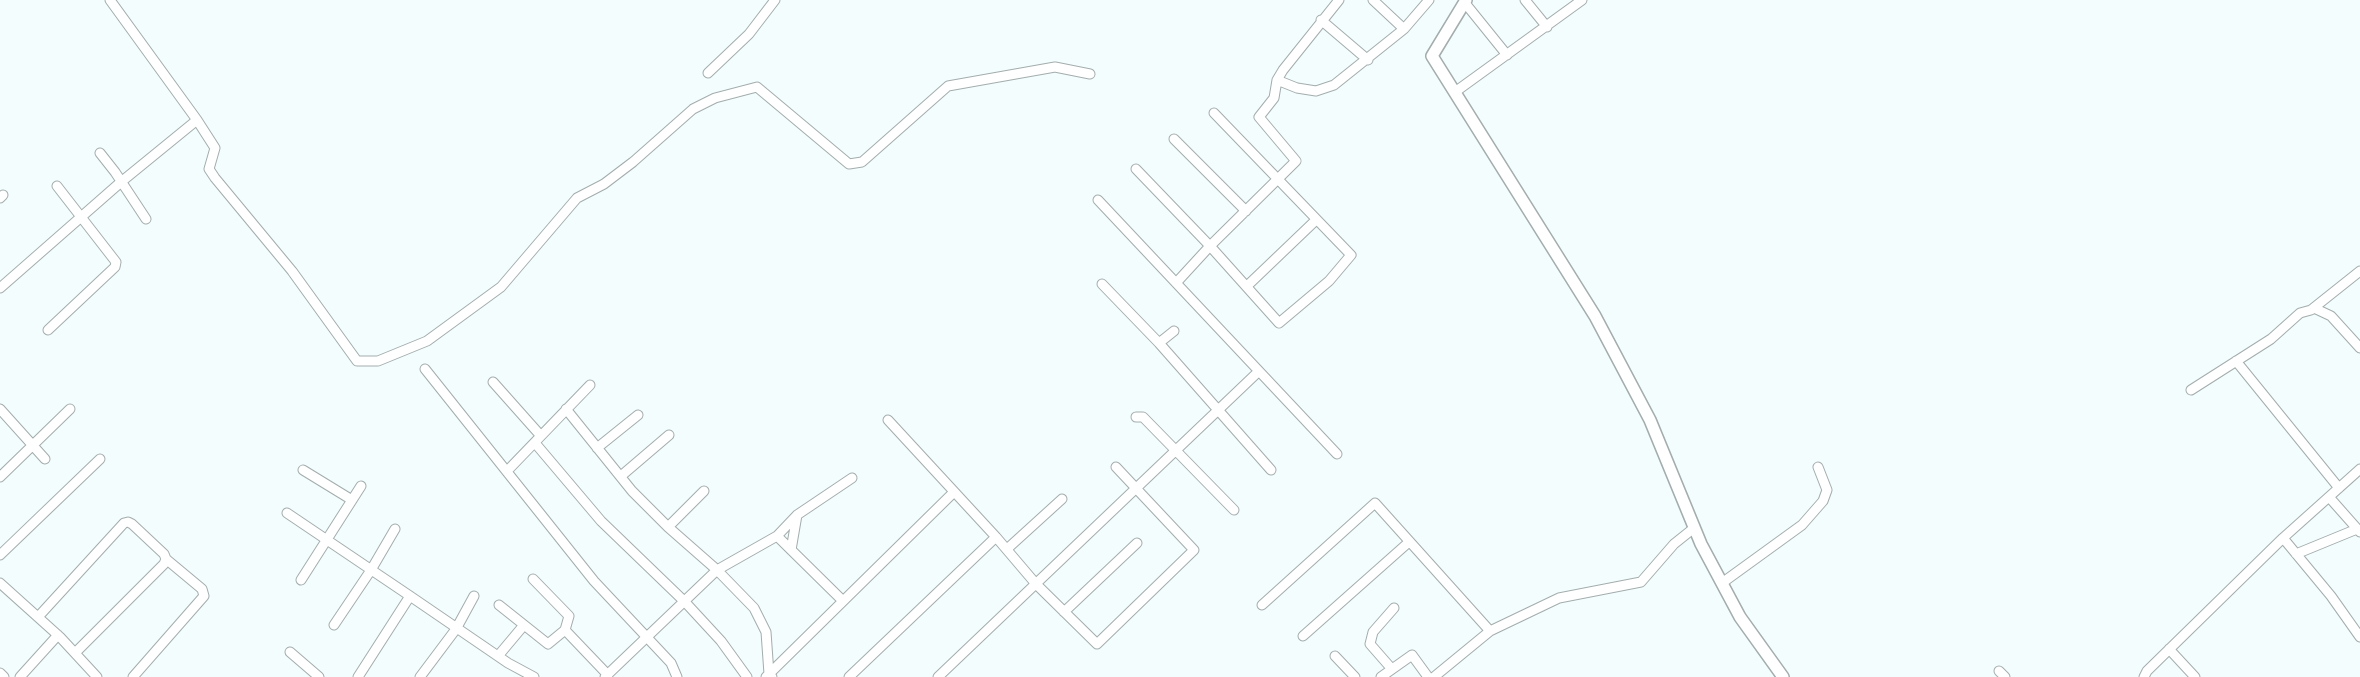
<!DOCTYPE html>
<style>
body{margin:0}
canvas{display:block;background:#f3fdfd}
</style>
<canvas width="2360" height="677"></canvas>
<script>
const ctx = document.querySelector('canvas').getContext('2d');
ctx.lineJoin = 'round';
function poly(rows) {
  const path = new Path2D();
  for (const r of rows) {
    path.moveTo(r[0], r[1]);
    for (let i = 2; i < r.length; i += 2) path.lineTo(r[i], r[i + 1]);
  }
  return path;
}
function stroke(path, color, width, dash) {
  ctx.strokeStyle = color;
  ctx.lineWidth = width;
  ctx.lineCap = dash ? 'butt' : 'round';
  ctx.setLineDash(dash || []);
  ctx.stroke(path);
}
const minor = poly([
 [1373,0,1404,29],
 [1525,0,1547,27],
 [1465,3,1507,55],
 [1321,20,1368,60],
 [708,73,749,34,775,0],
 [1277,80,1297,88,1316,91,1334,85,1404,29,1429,0],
 [1455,92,1582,0],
 [197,120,215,148,209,169,215,178,292,271,357,361,378,361,427,341,501,287,577,198,604,184,633,162,693,109,715,98,757,87,849,164,862,162,948,86,1055,67,1090,74],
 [1174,139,1246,211],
 [100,153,115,172,146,219],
 [1136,169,1210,246,1279,323,1329,281,1351,255,1214,113],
 [0,198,3,195],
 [1098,200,1337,454],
 [1176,283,1210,246,1296,161,1259,117,1274,98,1277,80,1283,70,1339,0],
 [1102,284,1159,343,1271,470],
 [1247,286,1316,220],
 [0,288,121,182,197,120,110,0],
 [2314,308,2331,316,2360,348],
 [48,330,115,267,116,262,57,186],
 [1159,343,1174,331],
 [2236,361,2339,488],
 [425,369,594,581,671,663,677,677],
 [493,382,541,436],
 [2191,390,2271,339,2300,313,2311,310,2360,271],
 [0,409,45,459],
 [566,409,632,491,668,527,717,570,754,608,766,632,769,674,772,677],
 [1136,417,1143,417,1234,510],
 [888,420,996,537,1036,584,1097,644,1194,550,1116,467],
 [535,443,601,521,685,602,721,641,747,677],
 [597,448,638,415],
 [303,470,352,500],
 [507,471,590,385],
 [621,476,669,435],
 [0,477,70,409],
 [2329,497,2360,532],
 [287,513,410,596],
 [668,527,704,491],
 [777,536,843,601],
 [2283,538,2331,596,2360,637],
 [1007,549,1062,499],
 [791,550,797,515],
 [2296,554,2357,529],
 [0,555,100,459],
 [301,580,361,486],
 [0,583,60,637,97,677],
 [1722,583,1802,525,1823,501,1827,490,1818,467],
 [499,605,548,644,565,630,569,616,533,579],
 [1262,605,1375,503,1490,631,1434,677],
 [1064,612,1137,543],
 [38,617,124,523,128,522,132,524,164,554,166,559,164,564,75,653],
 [334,625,371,570,395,529],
 [565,630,608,675],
 [1490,631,1559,598,1641,582,1674,544,1694,528],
 [1303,636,1409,542],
 [2169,649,2195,677],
 [290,652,319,677],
 [498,656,524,625],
 [1335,656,1355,677],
 [1391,668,1370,644,1373,632,1394,608],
 [1999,671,2005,677],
 [0,673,4,677],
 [20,677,58,635],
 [133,677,204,596,202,589,166,559],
 [358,677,410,596,508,663,534,677],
 [420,677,456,629,474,596],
 [605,677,717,570,777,536,797,515,852,478],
 [766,677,954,492],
 [849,677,996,537],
 [938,677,1258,372],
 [1381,677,1412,655,1428,677],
 [2144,677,2147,671,2283,538,2360,469]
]);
const tertiary = poly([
 [1466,0,1432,56,1595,316,1650,420,1701,544,1740,617,1783,677]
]);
stroke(minor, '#a4adad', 11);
stroke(tertiary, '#a4adad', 14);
stroke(minor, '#fff', 9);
stroke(tertiary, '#fff', 11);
</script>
